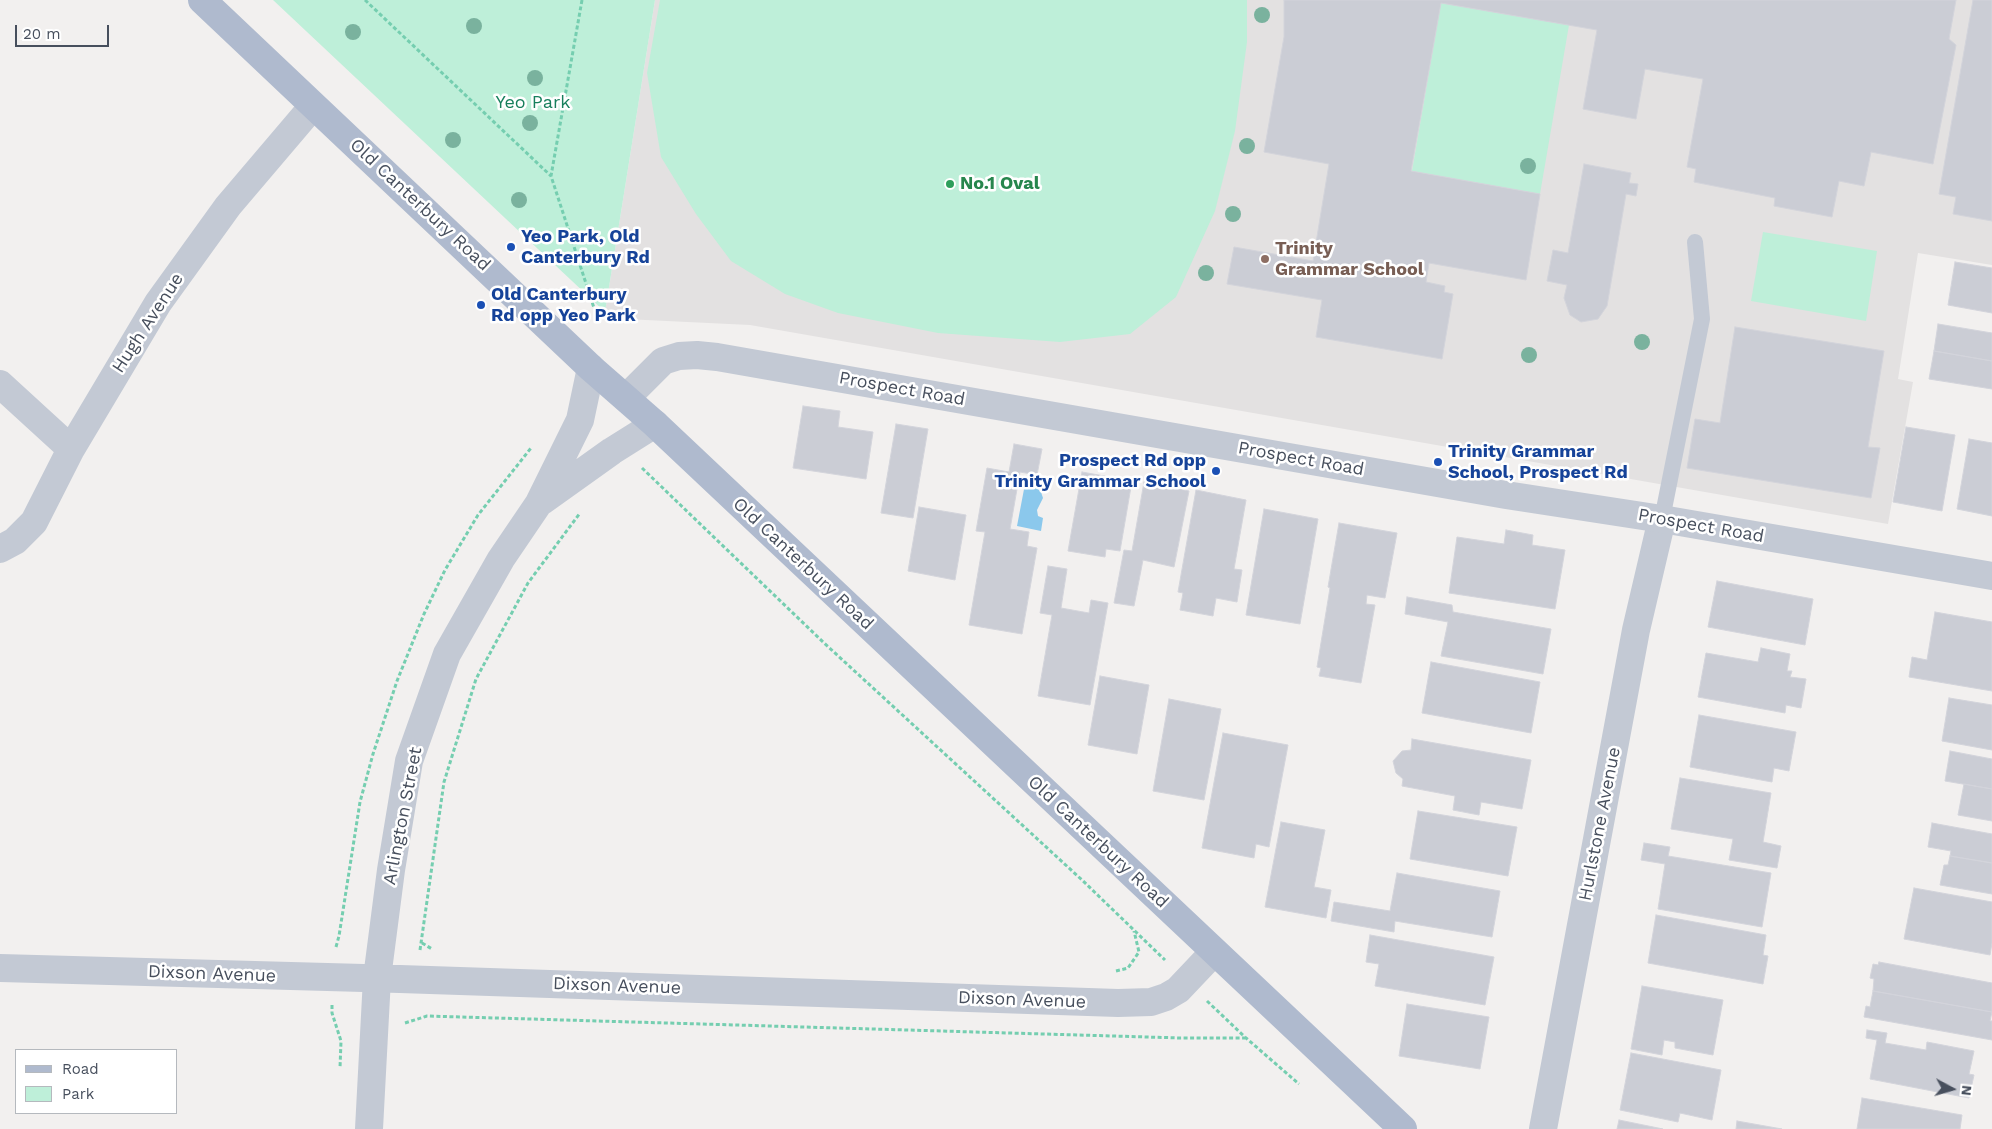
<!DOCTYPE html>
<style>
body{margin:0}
#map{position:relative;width:1992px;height:1129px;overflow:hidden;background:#f2f0ef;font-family:"Work Sans",sans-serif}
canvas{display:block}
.legend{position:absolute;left:15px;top:1049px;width:162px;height:65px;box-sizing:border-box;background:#fff;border:1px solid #b5b9be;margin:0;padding:6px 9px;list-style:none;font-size:15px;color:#474f5d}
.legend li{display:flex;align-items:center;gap:10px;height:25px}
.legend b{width:25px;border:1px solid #b5b9be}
.north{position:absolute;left:1927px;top:1064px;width:50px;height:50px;-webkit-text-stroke:4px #fff;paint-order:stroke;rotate:96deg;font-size:14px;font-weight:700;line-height:20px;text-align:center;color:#474f5d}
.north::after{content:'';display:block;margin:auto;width:18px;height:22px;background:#474f5d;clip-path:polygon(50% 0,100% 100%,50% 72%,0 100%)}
.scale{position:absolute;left:15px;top:25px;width:94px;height:22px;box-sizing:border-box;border:2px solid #474f5d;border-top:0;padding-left:6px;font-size:15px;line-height:18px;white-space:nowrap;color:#474f5d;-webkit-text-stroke:4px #fff;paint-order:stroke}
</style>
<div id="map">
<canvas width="1992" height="1129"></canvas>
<ul class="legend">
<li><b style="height:6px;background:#afbace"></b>Road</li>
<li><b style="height:14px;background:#beefd9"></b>Park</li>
</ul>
<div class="north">N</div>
<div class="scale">20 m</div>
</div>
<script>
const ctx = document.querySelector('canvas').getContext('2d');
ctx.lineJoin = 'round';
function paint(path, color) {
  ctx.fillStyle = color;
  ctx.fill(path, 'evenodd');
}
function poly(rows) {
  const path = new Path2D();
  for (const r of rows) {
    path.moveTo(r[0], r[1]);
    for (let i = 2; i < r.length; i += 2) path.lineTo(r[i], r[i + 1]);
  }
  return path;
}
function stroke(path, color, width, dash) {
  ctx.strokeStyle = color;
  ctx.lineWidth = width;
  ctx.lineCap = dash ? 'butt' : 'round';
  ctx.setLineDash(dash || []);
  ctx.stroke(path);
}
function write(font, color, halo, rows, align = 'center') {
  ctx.font = font + ' "Work Sans",sans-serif';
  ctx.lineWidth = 5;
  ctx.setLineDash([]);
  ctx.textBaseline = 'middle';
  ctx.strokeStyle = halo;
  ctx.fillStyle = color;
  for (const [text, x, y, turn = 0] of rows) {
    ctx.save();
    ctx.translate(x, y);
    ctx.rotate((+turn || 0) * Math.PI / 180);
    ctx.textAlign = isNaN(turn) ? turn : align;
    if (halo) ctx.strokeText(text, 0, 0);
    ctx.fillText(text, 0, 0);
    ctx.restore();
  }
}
paint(poly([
 [655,0,1992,0,1992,265,1918,253,1898,379,1913,382,1888,524,750,325,625,319,605,312]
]), '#e3e1e1');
paint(poly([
 [273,0,655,0,605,312],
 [660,0,1247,0,1247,42,1235,131,1215,211,1176,297,1130,334,1060,342,938,333,838,313,785,294,731,261,696,214,661,157,647,73],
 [1441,3,1569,25,1540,194,1412,171],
 [1763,232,1877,251,1866,321,1751,301]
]), '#beefd9');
paint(poly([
 [1025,484,1036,487,1041,492,1043,498,1037,510,1038,516,1043,518,1041,531,1017,526]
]), '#8bc8ec');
const building = poly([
 [1284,0,1956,0,1949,39,1956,45,1933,164,1871,152,1864,186,1839,181,1832,217,1774,206,1775,198,1694,182,1696,169,1687,167,1703,79,1645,69,1636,119,1583,109,1597,30,1441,3,1411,171,1540,194,1526,280,1429,263,1426,282,1445,286,1444,292,1453,294,1442,359,1316,337,1322,300,1227,284,1234,247,1313,261,1329,164,1264,152,1284,37,1284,0],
 [1973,0,1992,0,1992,221,1953,214,1956,197,1939,194,1973,0],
 [1584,164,1631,173,1629,183,1638,184,1636,196,1626,194,1607,306,1598,319,1581,322,1570,315,1564,298,1567,285,1547,281,1553,250,1568,253,1584,164],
 [1955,262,1992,268,1992,313,1948,305,1955,262],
 [1938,324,1992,333,1992,361,1934,351,1938,324],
 [1735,327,1884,351,1868,447,1880,448,1871,498,1687,468,1695,419,1720,423,1735,327],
 [1934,351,1992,361,1992,389,1929,379,1934,351],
 [803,406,840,411,838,427,873,432,866,479,793,468,803,406],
 [896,424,928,429,913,518,881,513,896,424],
 [1906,427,1955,435,1942,511,1893,502,1906,427],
 [1969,439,1992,443,1992,516,1957,509,1969,439],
 [1014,444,1042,449,1037,475,1020,472,1010,529,1029,532,1027,546,1037,548,1022,634,969,625,985,532,976,531,987,468,1009,472,1014,444],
 [1082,472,1132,481,1120,551,1106,549,1105,557,1068,551,1082,472],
 [1144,482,1189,491,1174,567,1143,560,1134,606,1114,603,1124,550,1132,551,1144,482],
 [1196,490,1246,500,1234,569,1242,570,1237,602,1216,598,1213,616,1180,610,1183,593,1178,592,1196,490],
 [919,507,966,515,955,580,908,571,919,507],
 [1264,509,1318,519,1300,624,1246,615,1264,509],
 [1339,523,1397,533,1385,598,1367,595,1366,604,1375,605,1361,683,1319,676,1321,668,1317,667,1330,588,1328,587,1339,523],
 [1506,530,1533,535,1532,545,1565,550,1555,609,1449,593,1457,537,1504,544,1506,530],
 [1048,566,1067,569,1061,608,1089,613,1091,600,1108,603,1090,705,1038,696,1052,615,1040,613,1048,566],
 [1717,581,1813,599,1805,645,1708,627,1717,581],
 [1407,597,1452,605,1453,612,1551,629,1543,674,1441,656,1448,622,1405,614,1407,597],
 [1935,612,1992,622,1992,691,1909,677,1912,657,1927,660,1935,612],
 [1761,648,1790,654,1787,671,1792,671,1790,677,1806,679,1801,708,1786,705,1785,713,1698,697,1706,653,1758,662,1761,648],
 [1431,662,1540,682,1531,733,1422,713,1431,662],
 [1100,676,1149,685,1137,754,1088,745,1100,676],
 [1949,698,1992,705,1992,750,1942,741,1949,698],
 [1169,699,1221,709,1204,800,1153,791,1169,699],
 [1699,715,1796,732,1789,771,1774,768,1772,782,1690,767,1699,715],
 [1223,733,1288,745,1269,847,1256,844,1254,858,1202,848,1223,733],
 [1412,739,1531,760,1522,809,1481,802,1479,815,1453,810,1455,796,1402,786,1403,779,1396,773,1393,761,1402,751,1411,750,1412,739],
 [1950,751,1992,759,1992,789,1945,781,1950,751],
 [1680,778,1771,793,1763,842,1781,846,1777,868,1729,860,1733,839,1671,829,1680,778],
 [1964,784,1992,789,1992,821,1958,815,1964,784],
 [1418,811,1517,827,1508,876,1410,859,1418,811],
 [1281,822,1325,830,1314,887,1331,890,1326,918,1265,907,1281,822],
 [1932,823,1992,834,1992,863,1950,856,1951,851,1928,847,1932,823],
 [1644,843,1670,847,1668,856,1771,873,1762,927,1658,909,1665,864,1641,860,1644,843],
 [1950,856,1992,863,1992,894,1940,885,1944,865,1948,865,1950,856],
 [1397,873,1500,891,1492,937,1395,921,1394,932,1331,921,1334,902,1390,911,1397,873],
 [1914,888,1992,902,1992,943,1990,955,1904,939,1914,888],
 [1656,915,1766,935,1763,955,1768,956,1763,984,1648,963,1656,915],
 [1370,935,1494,957,1485,1005,1375,986,1379,964,1366,962,1370,935],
 [1879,962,1992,983,1992,1012,1873,991,1874,979,1870,978,1873,964,1878,965,1879,962],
 [1642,986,1723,1000,1713,1055,1675,1048,1675,1042,1664,1040,1662,1055,1631,1049,1642,986],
 [1873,991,1992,1012,1990,1021,1992,1021,1992,1040,1864,1017,1866,1006,1870,1007,1873,991],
 [1407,1004,1489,1017,1480,1069,1399,1056,1407,1004],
 [1867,1030,1887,1033,1885,1043,1926,1050,1927,1042,1974,1051,1969,1074,1974,1075,1969,1098,1870,1079,1877,1040,1866,1038,1867,1030],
 [1631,1053,1721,1070,1712,1120,1680,1113,1678,1122,1620,1110,1631,1053],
 [1862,1098,1962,1115,1960,1129,1857,1129,1862,1098],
 [1619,1120,1663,1129,1617,1129,1619,1120],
 [1737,1121,1782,1129,1736,1129,1737,1121]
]);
paint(building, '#cbcdd5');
stroke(building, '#d3d4db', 1);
stroke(poly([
 [365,0,551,176],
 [582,0,551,176,594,308],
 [642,468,823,642,1082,880,1165,960],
 [422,943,432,949],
 [336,947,339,936,360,802,373,754,397,681,424,614,445,570,478,515,531,448],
 [420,950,444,782,476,679,528,583,580,513],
 [1116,971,1128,968,1139,952,1134,931],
 [1207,1001,1246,1038,1299,1084],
 [332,1005,332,1013,341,1041,340,1068],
 [405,1023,427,1016,1181,1038,1245,1038]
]), '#75ceb0', 3, [4, 2.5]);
stroke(poly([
 [1662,519,1702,319,1695,242]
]), '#c3c9d4', 16);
stroke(poly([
 [0,384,71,449],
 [542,501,612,451,655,424],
 [0,549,15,541,34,522,71,449,158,303,228,206,313,106],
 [0,968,400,979,1118,1003,1151,1002,1166,997,1178,990,1214,952],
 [369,1129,377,978,391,870,409,761,447,654,501,559,539,503,580,420,591,368],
 [1543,1129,1636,630,1662,519]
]), '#c3c9d4', 28);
stroke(poly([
 [626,398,663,361,679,356,697,355,717,357,1506,495,1662,519,1992,576]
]), '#c3c9d4', 28);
stroke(poly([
 [202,0,591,368,655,424,1403,1129]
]), '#afbace', 28);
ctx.fillStyle = '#7ab29e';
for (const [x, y] of [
 [1262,15],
 [474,26],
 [353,32],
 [535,78],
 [530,123],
 [453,140],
 [1247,146],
 [1528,166],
 [519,200],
 [1233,214],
 [1206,273],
 [1642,342],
 [1529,355]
]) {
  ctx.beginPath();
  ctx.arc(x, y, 8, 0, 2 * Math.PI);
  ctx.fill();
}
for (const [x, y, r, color] of [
 [950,184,5,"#2e9e5b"],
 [511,247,5,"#1a4fb4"],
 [1265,259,5,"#8d6e63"],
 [481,305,5,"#1a4fb4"],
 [1438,462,5,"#1a4fb4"],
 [1216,471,5,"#1a4fb4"]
]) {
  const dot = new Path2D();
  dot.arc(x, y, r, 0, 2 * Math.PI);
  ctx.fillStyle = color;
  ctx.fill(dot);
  stroke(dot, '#fff', 2);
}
write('18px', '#177f5c', '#fff', [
 ["Yeo Park",533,103]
]);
write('bold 18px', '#27864d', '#fff', [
 ["No.1 Oval",960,184]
], 'left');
write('18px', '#474f5d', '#fff', [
 ["Old Canterbury Road",420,205,43],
 ["Hugh Avenue",148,323,-57],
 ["Prospect Road",902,389,10],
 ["Prospect Road",1301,459,10],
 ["Prospect Road",1701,526,10],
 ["Old Canterbury Road",803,564,43],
 ["Arlington Street",403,816,-79],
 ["Hurlstone Avenue",1600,824,-79],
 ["Old Canterbury Road",1098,842,43],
 ["Dixson Avenue",212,974,2],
 ["Dixson Avenue",617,986,2],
 ["Dixson Avenue",1022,1000,2]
]);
write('bold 18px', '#164399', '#fff', [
 ["Yeo Park, Old",521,237],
 ["Canterbury Rd",521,258],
 ["Old Canterbury",491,295],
 ["Rd opp Yeo Park",491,316],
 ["Trinity Grammar",1448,452],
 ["School, Prospect Rd",1448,473],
 ["Prospect Rd opp",1206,461,"right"],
 ["Trinity Grammar School",1206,482,"right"]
], 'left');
write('bold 18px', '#785e54', '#fff', [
 ["Trinity",1275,249],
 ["Grammar School",1275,270]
], 'left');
</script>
